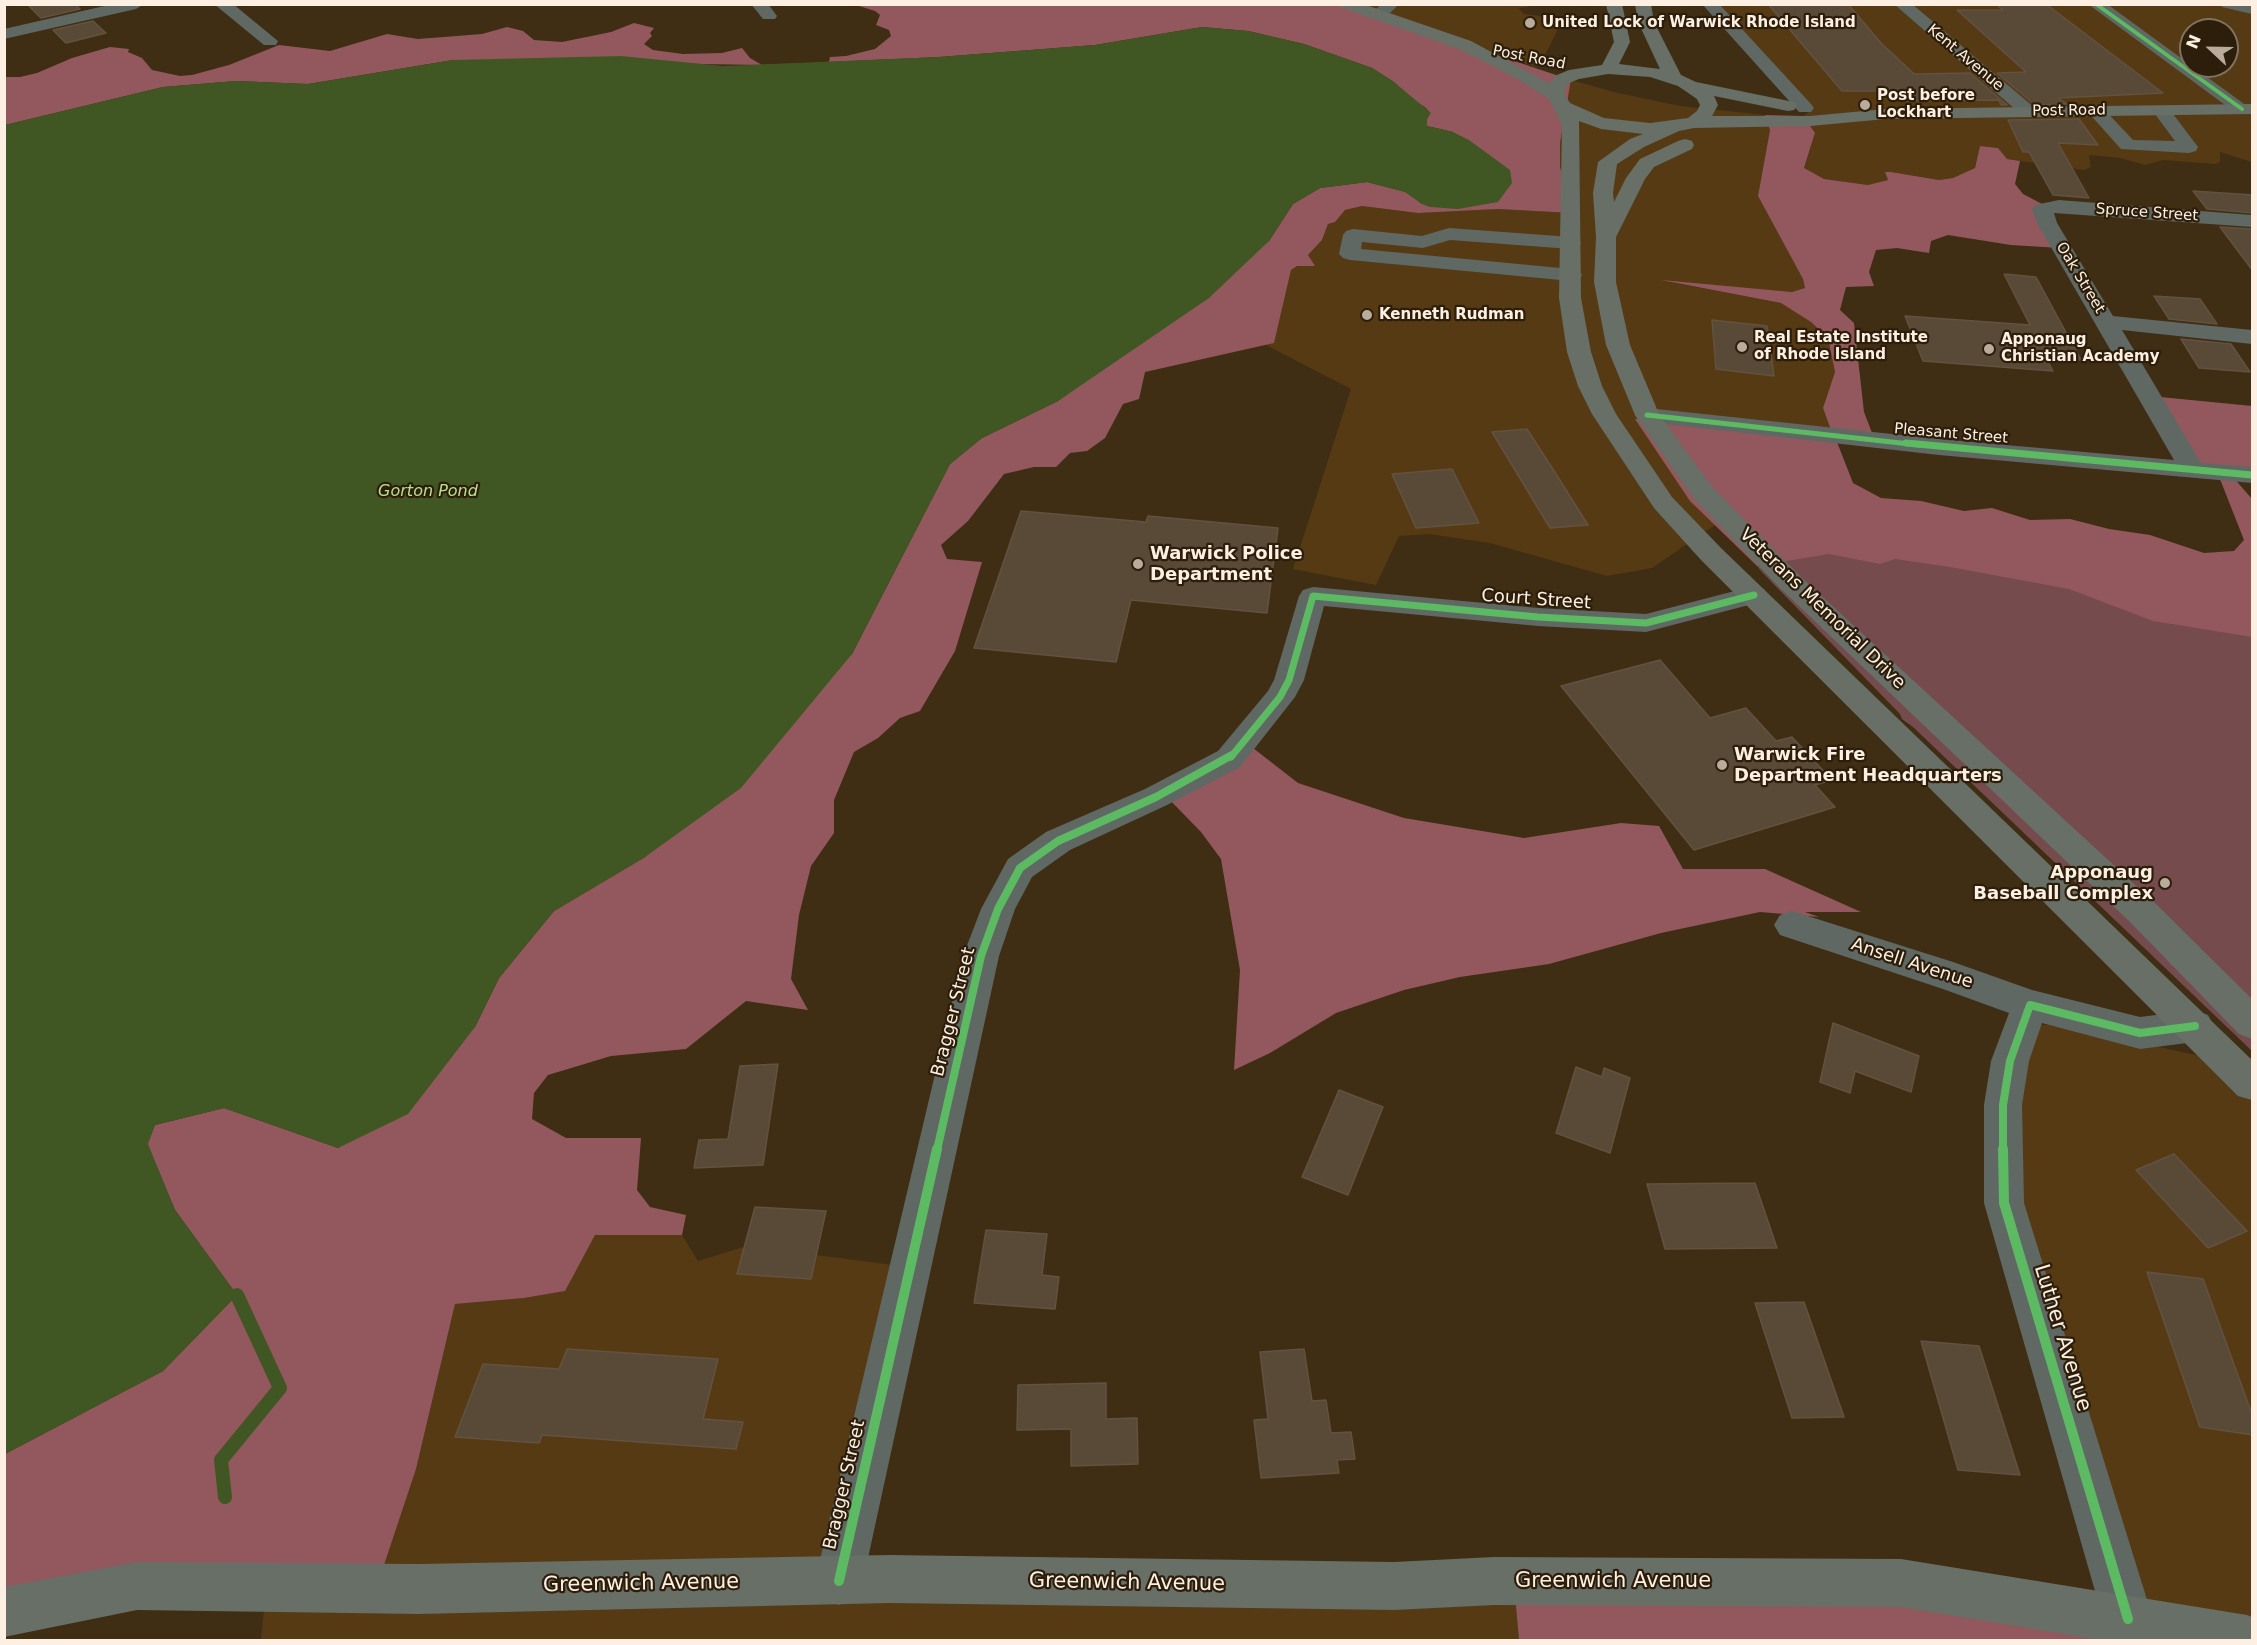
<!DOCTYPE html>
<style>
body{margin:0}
#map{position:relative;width:2257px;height:1645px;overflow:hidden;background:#3f2e13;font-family:"DejaVu Sans",sans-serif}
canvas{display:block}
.frame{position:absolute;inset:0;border:6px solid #fdf0e2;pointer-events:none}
.north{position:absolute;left:2179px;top:18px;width:60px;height:60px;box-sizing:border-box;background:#2c1e0b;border:2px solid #807261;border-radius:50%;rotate:292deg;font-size:16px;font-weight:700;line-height:24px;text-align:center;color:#fdf0e2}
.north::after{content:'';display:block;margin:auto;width:21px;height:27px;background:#baac9a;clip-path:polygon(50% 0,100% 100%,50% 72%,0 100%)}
</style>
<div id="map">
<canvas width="2257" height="1645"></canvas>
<div class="frame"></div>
<div class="north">N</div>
</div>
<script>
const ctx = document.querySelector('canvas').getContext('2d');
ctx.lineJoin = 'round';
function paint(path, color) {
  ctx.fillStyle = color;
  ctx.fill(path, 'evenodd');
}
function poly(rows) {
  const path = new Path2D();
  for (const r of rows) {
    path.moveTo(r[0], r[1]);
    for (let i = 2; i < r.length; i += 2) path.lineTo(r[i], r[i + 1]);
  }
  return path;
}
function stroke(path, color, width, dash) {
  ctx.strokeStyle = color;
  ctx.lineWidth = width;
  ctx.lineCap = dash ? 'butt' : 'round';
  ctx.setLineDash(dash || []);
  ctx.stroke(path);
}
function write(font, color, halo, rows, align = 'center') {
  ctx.font = font + ' "DejaVu Sans",sans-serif';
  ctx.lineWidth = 4.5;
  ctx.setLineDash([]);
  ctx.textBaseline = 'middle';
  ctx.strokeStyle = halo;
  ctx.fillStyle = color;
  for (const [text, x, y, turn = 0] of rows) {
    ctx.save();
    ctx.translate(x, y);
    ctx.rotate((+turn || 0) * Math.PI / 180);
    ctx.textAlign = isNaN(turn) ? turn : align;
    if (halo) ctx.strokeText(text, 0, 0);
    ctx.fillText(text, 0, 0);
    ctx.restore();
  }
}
paint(poly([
 [1347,5,1530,5,1528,7,1518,8,1524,14,1563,19,1540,65,1536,67],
 [1709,5,2252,5,2252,162,2220,152,2220,162,2216,164,2163,160,2145,165,2120,158,2089,155,2091,167,2084,170,2007,159,1998,148,1980,146,1975,168,1953,178,1939,180,1891,172,1885,173,1888,180,1868,185,1824,179,1804,169,1815,134,1803,116,1808,113],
 [2191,30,2227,30,2227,66,2191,66],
 [1571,80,1618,93,1680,106,1765,115,1770,130,1758,196,1803,279,1805,288,1792,292,1669,282,1781,303,1811,322,1828,338,1835,372,1823,408,1832,433,1715,525,1652,568,1607,576,1490,543,1429,534,1399,536,1376,585,1293,569,1351,389,1266,345,1274,342,1291,270,1297,266,1314,266,1308,255,1322,240,1328,224,1335,222,1345,210,1362,206,1418,213,1498,209,1572,213,1560,167,1560,143],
 [2052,1024,2252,1067,2252,1640,2213,1640,2119,1607,1996,1197,2034,1026],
 [595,1235,682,1235,698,1261,747,1246,901,1266,837,1567,1514,1584,1519,1640,261,1640,266,1588,380,1577,416,1469,455,1304,524,1298,564,1291]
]), '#563a14');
paint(poly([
 [1764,535,2252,594,2252,1051,1913,727,1902,719,1900,714,1762,572,1757,566,1791,560]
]), '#754b4d');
paint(poly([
 [856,5,1347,5,1571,80,1560,143,1560,167,1572,213,1498,209,1418,213,1362,206,1345,210,1335,222,1328,224,1322,240,1308,255,1315,266,1297,266,1291,270,1274,343,1145,372,1139,399,1123,404,1105,438,1087,451,1070,453,1056,467,1034,467,1004,474,968,521,941,545,947,559,982,562,955,651,920,711,900,718,878,738,854,752,834,800,834,833,811,866,799,915,791,979,808,1010,746,1001,686,1049,611,1056,548,1075,534,1093,532,1119,566,1138,641,1138,637,1190,650,1207,686,1215,682,1235,595,1235,565,1291,524,1298,455,1304,416,1469,380,1577,5,1607,5,1454,163,1371,237,1295,175,1210,147,1144,155,1125,224,1108,338,1148,475,1027,499,978,554,911,645,857,852,654,950,464,982,438,1058,401,1269,241,1293,204,1320,188,1367,182,1406,192,1422,204,1453,132,1427,126,1427,119,1430,113,1426,108,1406,95,1394,82,1372,68,1304,44,1248,31,1202,27,1095,45,939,57,829,62,830,57,846,56,875,49,891,36,889,30,876,25,880,15,875,11],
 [634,23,654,28,650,33,652,36,644,44,653,50,683,54,722,53,742,48,750,58,762,65,453,60,308,84,236,81,163,87,5,125,4,77,20,77,37,73,72,58,110,47,129,49,128,52,142,58,152,70,180,76,192,75,229,65,279,45,330,51,387,34,418,39,482,34,507,27,523,31,534,40,562,42,611,32],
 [1765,115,1803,116,1815,133,1804,168,1824,179,1868,185,1888,180,1885,172,1891,172,1939,180,1953,178,1975,168,1980,146,1998,148,2007,159,2020,161,2015,184,2023,194,2044,205,2060,248,2011,245,1948,235,1931,241,1929,253,1897,248,1876,250,1869,272,1874,286,1846,287,1840,310,1854,323,1864,412,1874,438,1835,437,1853,483,1881,498,1921,501,1964,511,1992,508,2030,520,2070,519,2109,529,2150,535,2204,553,2234,551,2244,540,2218,474,2189,468,2150,396,2252,406,2252,474,2235,474,2232,476,2252,499,2252,637,2153,621,2069,589,1950,567,1895,559,1880,564,1829,554,1757,566,1690,501,1635,419,1832,433,1823,408,1835,372,1828,338,1811,322,1781,303,1661,280,1792,292,1805,288,1803,279,1758,196,1770,130],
 [1244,741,1298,783,1404,818,1524,838,1621,823,1659,826,1683,869,1765,869,1861,912,1805,912,1819,917,1760,912,1661,933,1549,964,1460,977,1404,990,1336,1013,1270,1053,1234,1070,1240,970,1221,859,1201,832,1163,793],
 [1514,1584,2119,1607,2213,1640,1519,1640]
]), '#93585d');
paint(poly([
 [1202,27,1248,31,1304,44,1372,68,1394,82,1431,113,1427,119,1427,126,1453,132,1469,140,1510,170,1512,183,1498,202,1458,209,1430,207,1422,204,1405,192,1367,182,1320,188,1293,204,1269,241,1209,298,1058,401,982,438,950,464,852,654,741,788,645,857,554,911,499,978,475,1027,408,1114,338,1148,224,1108,155,1125,148,1144,175,1210,237,1295,163,1371,5,1454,5,125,163,87,236,81,308,84,453,60,621,56,723,66,939,57,1095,45]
]), '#415723');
stroke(poly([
 [225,1497,221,1460,280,1388,237,1295]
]), '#415723', 14);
const building = poly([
 [27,4,75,4,80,9,41,18,27,4],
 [1768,4,1848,4,1881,43,1914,74,1970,73,2007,105,2001,105,1999,100,1902,101,1891,91,1842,91,1768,4],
 [1996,4,2046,4,2163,93,2058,98,2067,104,2035,105,1997,73,2026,72,1957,10,2003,10,1996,4],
 [93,21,106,33,66,43,53,30,93,21],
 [2079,119,2098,145,2058,143,2089,198,2053,195,2029,152,2023,152,2008,120,2079,119],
 [2193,191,2253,195,2253,213,2207,209,2193,191],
 [2220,227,2253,229,2253,271,2220,227],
 [2004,274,2036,277,2081,360,2046,358,2053,371,1923,361,1905,316,2030,325,2004,274],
 [2154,296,2200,299,2217,324,2169,319,2154,296],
 [1712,320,1767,326,1774,376,1716,369,1712,320],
 [2181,339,2231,344,2250,372,2199,368,2181,339],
 [1527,429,1556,474,1588,525,1550,528,1492,432,1527,429],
 [1452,469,1479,523,1416,528,1392,474,1452,469],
 [1021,511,1146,522,1148,516,1278,528,1267,613,1131,600,1116,662,974,648,1021,511],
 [1660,660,1710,718,1746,708,1776,741,1792,737,1832,780,1815,785,1835,807,1694,850,1561,686,1660,660],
 [1833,1023,1919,1056,1911,1092,1855,1071,1850,1093,1820,1082,1833,1023],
 [778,1064,763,1165,694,1168,699,1140,728,1139,740,1066,778,1064],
 [1576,1067,1602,1077,1604,1068,1630,1078,1610,1153,1556,1133,1576,1067],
 [1339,1090,1383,1107,1348,1195,1302,1177,1339,1090],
 [2174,1154,2247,1231,2208,1248,2136,1170,2174,1154],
 [1755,1183,1777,1248,1665,1249,1647,1184,1755,1183],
 [755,1207,826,1211,811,1279,737,1274,755,1207],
 [986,1230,1047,1234,1042,1275,1059,1277,1055,1309,974,1303,986,1230],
 [2147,1272,2203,1279,2253,1417,2253,1435,2200,1427,2147,1272],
 [1804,1302,1844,1417,1792,1418,1755,1303,1804,1302],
 [1921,1341,1979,1346,2020,1475,1958,1470,1921,1341],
 [567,1349,718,1359,703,1419,743,1422,736,1449,542,1435,539,1443,455,1437,483,1364,559,1369,567,1349],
 [1304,1349,1312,1401,1326,1400,1331,1433,1351,1432,1355,1459,1337,1460,1339,1473,1261,1478,1254,1420,1268,1419,1260,1352,1304,1349],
 [1106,1383,1106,1419,1137,1418,1138,1464,1071,1466,1071,1429,1017,1430,1018,1385,1106,1383]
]);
paint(building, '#594937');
stroke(building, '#635240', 1.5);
paint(poly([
 [113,4,144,4,136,9,4,39,4,29,113,4],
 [214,4,233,4,278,41,276,45,264,45,214,4],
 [751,4,768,4,777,16,775,19,763,19,751,4],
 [1381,4,1399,4,1385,18,1373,18,1371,15,1381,4],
 [1702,4,1719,4,1811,104,1814,108,1811,112,1799,112,1702,4],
 [1894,4,1912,4,2035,108,2038,112,2035,116,2023,116,1894,4],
 [2088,4,2107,4,2251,109,2248,113,2236,113,2088,4],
 [2220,4,2252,4,2252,14,2222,7,2220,4],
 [2095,105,2101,106,2133,140,2175,141,2152,110,2155,106,2167,106,2198,147,2196,151,2189,153,2121,149,2086,110,2089,106,2095,105],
 [2059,200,2252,215,2252,227,2054,213,2057,223,2113,316,2252,330,2252,344,2122,330,2201,463,2252,467,2252,483,1939,455,1647,422,1638,420,1635,415,1638,410,1647,408,1939,439,2174,460,2037,223,2032,209,2035,205,2059,200],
 [1449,228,1571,237,1578,239,1581,243,1578,247,1571,249,1450,240,1423,248,1362,242,1361,249,1571,269,1579,270,1582,275,1579,280,1571,281,1350,260,1343,258,1339,254,1343,235,1346,231,1353,229,1422,236,1449,228],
 [1754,586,1764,589,1768,595,1764,601,1646,632,1538,626,1324,606,1304,680,1295,697,1240,767,1167,805,1070,850,1032,877,1015,909,999,956,863,1581,856,1598,839,1605,822,1598,815,1581,963,956,981,909,1008,859,1046,832,1145,789,1218,751,1268,691,1274,680,1299,596,1303,590,1313,587,1538,608,1646,614,1754,586],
 [1792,911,1953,962,2032,990,2140,1017,2195,1010,2208,1015,2214,1026,2208,1037,2195,1042,2140,1049,2042,1023,2029,1061,2022,1105,2024,1203,2153,1619,2146,1637,2136,1640,2120,1640,2110,1637,2103,1619,1984,1203,1984,1105,1991,1061,2009,1013,1943,989,1780,935,1774,925,1780,915,1792,911]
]), '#606863');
paint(poly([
 [1338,4,1363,4,1471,41,1549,83,1557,75,1569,70,1602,65,1614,42,1606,4,1622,4,1630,42,1619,64,1660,69,1638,22,1635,4,1651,4,1654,22,1681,75,1696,82,1794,102,1797,106,1794,110,1788,111,1714,96,1718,105,1712,116,1810,116,1886,109,2252,104,2252,114,1886,119,1810,126,1694,128,1679,131,1644,147,1617,164,1613,193,1614,202,1626,178,1640,159,1678,141,1685,139,1692,141,1694,145,1692,149,1654,167,1645,179,1616,237,1616,282,1630,345,1659,414,1713,488,1801,577,2156,904,2252,999,2252,1039,2239,1034,2132,924,1781,589,1695,500,1635,415,1606,345,1594,282,1596,237,1593,193,1598,162,1630,139,1643,134,1601,129,1579,121,1581,298,1591,352,1602,386,1616,414,1672,497,1721,548,2252,1060,2252,1100,2238,1096,1701,560,1654,508,1592,414,1578,386,1567,352,1559,298,1562,125,1549,99,1516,78,1459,49,1340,7,1338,4],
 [1608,74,1650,77,1678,86,1697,99,1700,105,1697,111,1688,118,1650,123,1604,118,1570,103,1565,95,1565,87,1569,83,1579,79,1608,74],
 [890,1555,1394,1562,1494,1557,1901,1559,2247,1615,2252,1617,2252,1640,2100,1640,1901,1607,1494,1605,1394,1610,890,1603,419,1614,137,1610,4,1637,4,1587,137,1562,419,1564,890,1555]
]), '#676f66');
stroke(poly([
 [2096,4,2242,109]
]), '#5cba63', 4);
stroke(poly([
 [1647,415,1919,445]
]), '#5cba63', 5);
stroke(poly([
 [1906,443,2252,475],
 [1231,757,1280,697,1289,680,1313,596,1538,617,1646,623,1754,595]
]), '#5cba63', 7);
stroke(poly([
 [937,1150,981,956,998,909,1020,868,1058,841,1156,797,1232,755],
 [2003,1150,2003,1105,2010,1061,2030,1005,2140,1033,2195,1026]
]), '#5cba63', 8);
stroke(poly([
 [2003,1149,2004,1203,2128,1619],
 [839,1581,937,1149]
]), '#5cba63', 10);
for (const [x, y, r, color] of [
 [1530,23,6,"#baac9a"],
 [1865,105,6,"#baac9a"],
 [1367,315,6,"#baac9a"],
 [1742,347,6,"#baac9a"],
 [1989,349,6,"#baac9a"],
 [1138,564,6,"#baac9a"],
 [1722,765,6,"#baac9a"],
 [2165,883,6,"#baac9a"]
]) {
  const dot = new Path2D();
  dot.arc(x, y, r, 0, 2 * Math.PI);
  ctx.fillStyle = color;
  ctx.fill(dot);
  stroke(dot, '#2c1e0b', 2);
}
write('bold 15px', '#fdf0e2', '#2c1e0b', [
 ["United Lock of Warwick Rhode Island",1542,23],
 ["Post before",1877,96],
 ["Lockhart",1877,113],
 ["Kenneth Rudman",1379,315],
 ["Real Estate Institute",1754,338],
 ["of Rhode Island",1754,355],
 ["Apponaug",2001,340],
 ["Christian Academy",2001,357]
], 'left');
write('15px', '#fdf0e2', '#2c1e0b', [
 ["Post Road",1529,58,11],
 ["Kent Avenue",1965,58,40],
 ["Post Road",2069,111,-1],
 ["Spruce Street",2147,213,4],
 ["Oak Street",2080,278,59],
 ["Pleasant Street",1951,434,5]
]);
write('italic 16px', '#b6e08f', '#2c1e0b', [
 ["Gorton Pond",428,492]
]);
write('bold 18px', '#fdf0e2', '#2c1e0b', [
 ["Warwick Police",1150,554],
 ["Department",1150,575],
 ["Warwick Fire",1734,755],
 ["Department Headquarters",1734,776],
 ["Apponaug",2153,873,"right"],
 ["Baseball Complex",2153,894,"right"]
], 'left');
write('18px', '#fdf0e2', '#2c1e0b', [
 ["Court Street",1536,600,4],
 ["Veterans Memorial Drive",1822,609,44],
 ["Ansell Avenue",1912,964,18],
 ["Bragger Street",954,1012,-76],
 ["Bragger Street",845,1485,-77]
]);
write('21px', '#fdf0e2', '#2c1e0b', [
 ["Luther Avenue",2062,1338,73],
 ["Greenwich Avenue",1613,1582],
 ["Greenwich Avenue",1127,1583,1],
 ["Greenwich Avenue",641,1584,-1]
]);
</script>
